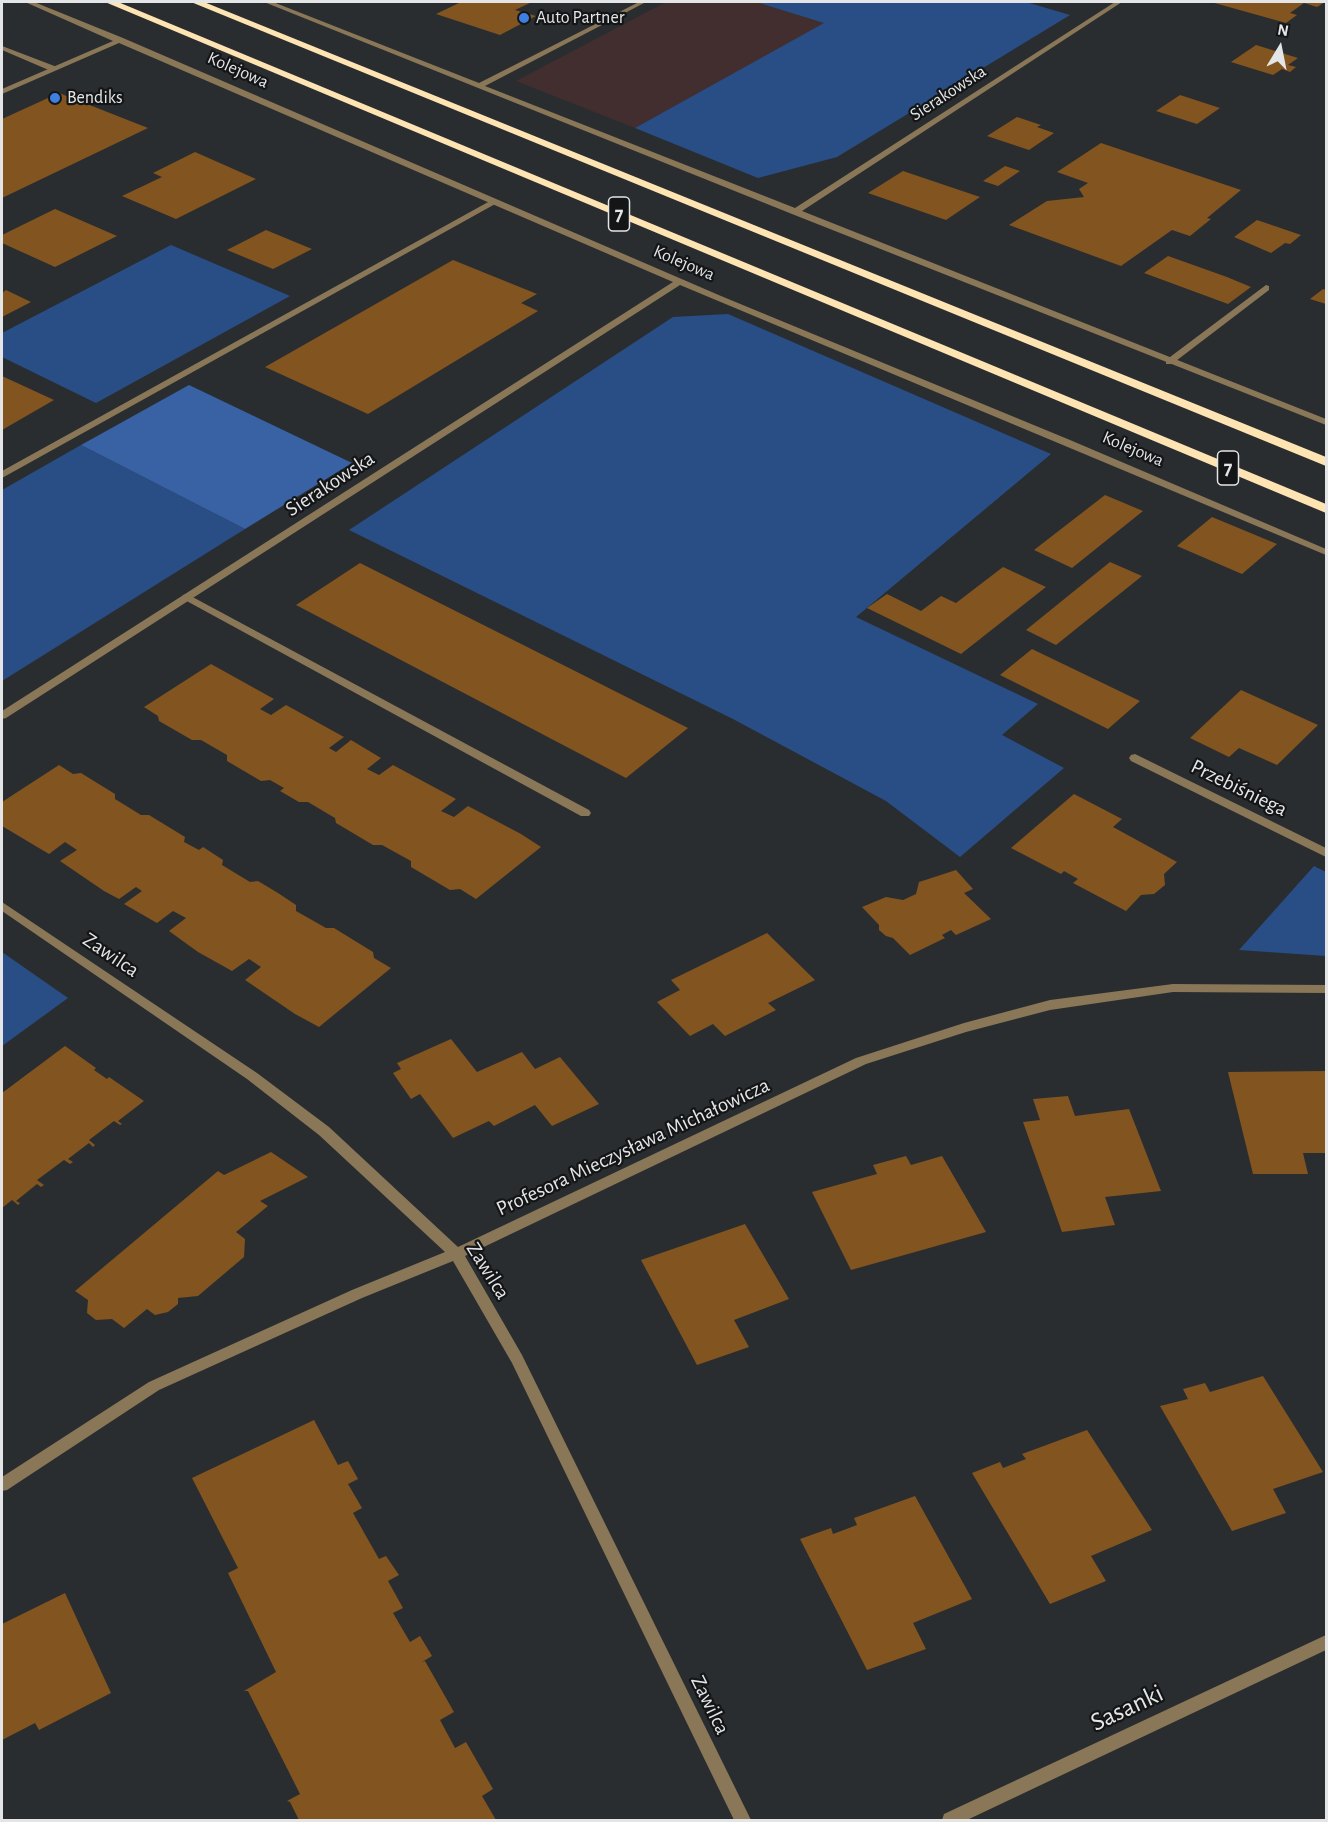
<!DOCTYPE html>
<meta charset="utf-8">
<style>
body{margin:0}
#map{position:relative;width:1328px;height:1822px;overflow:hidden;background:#2a2d30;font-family:"Alegreya Sans",sans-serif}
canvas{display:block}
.frame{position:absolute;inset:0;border:3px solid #e3e5e7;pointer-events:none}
.north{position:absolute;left:1250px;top:18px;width:60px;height:60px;-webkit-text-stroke:4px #141516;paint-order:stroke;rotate:10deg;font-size:16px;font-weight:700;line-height:24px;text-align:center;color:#e3e5e7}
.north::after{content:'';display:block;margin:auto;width:21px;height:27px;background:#e3e5e7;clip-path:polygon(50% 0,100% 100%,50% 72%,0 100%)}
</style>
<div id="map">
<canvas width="1328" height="1822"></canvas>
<div class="frame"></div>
<div class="north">N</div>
</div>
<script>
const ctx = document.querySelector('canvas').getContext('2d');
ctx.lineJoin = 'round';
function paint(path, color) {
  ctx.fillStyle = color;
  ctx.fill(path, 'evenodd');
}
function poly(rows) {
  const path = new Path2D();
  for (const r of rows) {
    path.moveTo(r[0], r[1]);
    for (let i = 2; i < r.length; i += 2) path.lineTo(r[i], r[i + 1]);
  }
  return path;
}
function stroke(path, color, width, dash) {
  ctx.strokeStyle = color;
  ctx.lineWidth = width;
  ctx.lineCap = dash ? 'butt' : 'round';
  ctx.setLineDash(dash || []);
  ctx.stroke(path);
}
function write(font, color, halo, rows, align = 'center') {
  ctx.font = font + ' "Alegreya Sans",sans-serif';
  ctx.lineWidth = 4.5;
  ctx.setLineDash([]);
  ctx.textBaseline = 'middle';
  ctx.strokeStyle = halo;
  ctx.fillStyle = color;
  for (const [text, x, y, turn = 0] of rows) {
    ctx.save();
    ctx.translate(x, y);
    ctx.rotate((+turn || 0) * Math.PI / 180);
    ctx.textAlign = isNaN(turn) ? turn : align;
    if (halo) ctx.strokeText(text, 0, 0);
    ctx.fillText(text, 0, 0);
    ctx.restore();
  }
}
paint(poly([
 [666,2,756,2,825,23,635,128,516,81]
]), '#422e2f');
paint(poly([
 [756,2,1026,2,1070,15,837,157,758,178,635,128,824,23],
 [171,245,290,296,96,403,2,357,2,333],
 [728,314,1051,454,856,617,1038,704,1002,735,1064,768,960,857,886,801,733,719,349,530,673,317],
 [81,445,245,529,2,681,2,490],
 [1314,866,1326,872,1326,956,1239,950],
 [2,952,68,998,2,1046]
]), '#294e86');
paint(poly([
 [189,385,352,463,245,529,81,445]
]), '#3862a3');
paint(poly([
 [461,2,532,2,515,10,536,16,500,35,436,14],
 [1211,2,1325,2,1317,7,1304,3,1290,13,1297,15,1286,23],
 [1256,45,1298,58,1288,65,1296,67,1290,72,1282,69,1273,75,1231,62],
 [59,93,148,128,2,198,2,119],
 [1180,95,1220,108,1197,124,1156,111],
 [1017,117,1041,125,1037,127,1054,133,1029,150,987,136],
 [1101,143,1241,190,1207,218,1211,219,1190,236,1172,230,1121,266,1009,225,1047,201,1084,197,1079,189,1088,183,1057,172],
 [195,152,256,179,176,219,122,196,162,177,153,173],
 [1005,166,1020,171,998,186,983,181],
 [903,171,980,197,946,220,868,193],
 [55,209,117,236,55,267,2,243,2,235],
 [1257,220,1301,235,1290,244,1285,243,1271,253,1234,237],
 [266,230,312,249,273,269,227,250],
 [1168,256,1227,277,1251,287,1228,304,1144,273],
 [453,260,537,294,521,303,538,311,368,414,265,367],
 [1323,289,1326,290,1326,304,1310,299],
 [6,290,31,302,2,317,2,293],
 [2,376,54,400,2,430],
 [1105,495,1143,511,1072,568,1034,550],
 [1212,517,1277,544,1242,574,1177,546],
 [1110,562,1142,576,1056,645,1026,630],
 [360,563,573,670,688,728,626,778,296,605],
 [1003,567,1046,587,961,654,867,608,887,594,921,611,941,596,956,603],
 [1032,649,1140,701,1108,729,1000,675],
 [211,664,274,699,260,709,271,715,286,705,344,737,329,748,336,752,351,740,381,758,367,769,379,775,393,765,456,799,441,811,454,817,468,806,521,834,541,847,476,899,460,889,450,890,411,867,411,861,382,845,373,845,336,823,335,818,308,802,299,802,280,791,284,788,270,780,261,781,227,761,227,755,201,740,192,740,159,721,158,716,144,707],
 [1241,690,1318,725,1277,765,1239,748,1229,757,1190,738],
 [59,765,73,774,81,773,115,794,115,799,141,815,149,815,185,837,184,842,199,850,203,847,223,860,222,865,250,882,258,881,278,893,296,905,296,911,326,928,334,928,373,952,374,958,391,968,319,1027,295,1014,245,980,261,967,249,959,232,971,198,952,169,931,186,918,173,911,157,923,124,904,142,891,136,887,119,899,104,891,60,861,77,850,65,842,49,854,2,826,2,802],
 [1074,794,1122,819,1113,827,1177,862,1164,874,1165,885,1154,894,1141,895,1126,911,1073,883,1078,879,1064,871,1061,874,1011,848],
 [956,870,973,889,964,893,991,919,956,935,951,930,942,935,945,938,910,955,893,938,886,936,879,930,879,925,862,907,886,897,903,900,916,894,919,882],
 [767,933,815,980,768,1003,776,1010,725,1036,713,1024,690,1036,657,1002,680,990,671,980],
 [451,1039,477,1072,522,1052,535,1069,560,1057,599,1104,552,1126,535,1105,494,1126,489,1121,453,1138,420,1094,411,1099,393,1073,401,1069,397,1063],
 [65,1046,96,1068,94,1070,107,1079,109,1077,144,1101,118,1121,122,1124,120,1125,114,1121,89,1140,95,1145,93,1147,89,1143,68,1159,73,1162,70,1164,64,1160,37,1180,44,1185,41,1187,37,1184,16,1201,20,1203,18,1205,12,1200,2,1208,2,1093],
 [1326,1071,1326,1153,1303,1153,1308,1174,1253,1174,1228,1072],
 [1068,1096,1075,1116,1129,1109,1161,1191,1105,1197,1115,1225,1062,1232,1023,1122,1040,1120,1033,1099],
 [271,1152,308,1177,260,1201,268,1206,236,1232,245,1239,244,1257,198,1296,178,1298,178,1304,168,1312,155,1315,147,1309,124,1328,112,1319,96,1320,87,1313,88,1300,75,1291,218,1171,224,1175],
 [906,1156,911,1165,942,1156,986,1232,851,1270,812,1192,877,1174,873,1165],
 [745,1224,789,1299,734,1320,749,1347,697,1365,641,1260],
 [1263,1376,1323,1472,1273,1489,1286,1513,1232,1531,1160,1406,1188,1399,1183,1389,1205,1383,1210,1392],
 [314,1420,338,1465,348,1461,358,1479,348,1484,362,1508,353,1513,379,1559,386,1556,399,1575,388,1581,403,1608,393,1613,410,1642,420,1636,432,1656,422,1662,425,1661,454,1712,440,1720,455,1748,466,1742,493,1789,482,1796,496,1820,299,1820,290,1802,287,1801,300,1794,248,1691,244,1691,276,1672,228,1573,238,1568,192,1478],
 [1087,1430,1152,1530,1091,1556,1106,1581,1050,1604,972,1473,1000,1462,1003,1468,1026,1459,1022,1454],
 [915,1496,972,1599,913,1623,926,1649,867,1670,800,1539,831,1528,833,1534,857,1525,854,1518],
 [65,1593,111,1693,39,1730,35,1723,2,1740,2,1624]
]), '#82541f');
paint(poly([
 [2,46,57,67,58,69,51,71,2,50,2,46],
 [490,201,497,203,2,478,2,471,490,201],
 [1266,285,1269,286,1269,290,1172,364,1166,364,1166,360,1266,285],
 [187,594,589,810,591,813,589,816,581,816,183,599,182,597,183,595,187,594]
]), '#897757');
paint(poly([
 [25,2,34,2,123,38,721,296,1070,440,1326,549,1326,555,680,285,6,718,2,719,2,711,673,282,119,43,2,94,2,89,113,41,25,2],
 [264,2,273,2,479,83,639,2,646,2,485,86,795,208,1115,2,1122,2,802,211,1326,419,1326,425,792,214,264,2],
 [1135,754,1326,848,1326,857,1131,761,1129,758,1131,755,1135,754],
 [2,902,257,1073,329,1127,458,1247,856,1058,964,1023,1050,1000,1173,984,1326,985,1326,993,1173,992,1050,1010,966,1032,866,1064,465,1256,522,1355,751,1820,734,1820,512,1363,453,1261,362,1298,159,1390,7,1490,2,1491,2,1477,149,1382,352,1290,445,1252,319,1135,247,1079,2,911,2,902],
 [1326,1635,1326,1650,967,1820,942,1820,944,1814,1326,1635]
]), '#897757');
paint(poly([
 [105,2,118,2,1326,504,1326,513,105,2],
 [191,2,204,2,1326,457,1326,466,191,2]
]), '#fee3b3');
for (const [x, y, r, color] of [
 [524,18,6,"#3f7fe0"],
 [55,98,6,"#3f7fe0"]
]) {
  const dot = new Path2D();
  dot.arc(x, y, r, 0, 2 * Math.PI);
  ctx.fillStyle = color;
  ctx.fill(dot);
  stroke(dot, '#141516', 2);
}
write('18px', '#e3e5e7', '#141516', [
 ["Auto Partner",536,18],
 ["Bendiks",67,98]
], 'left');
write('18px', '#e3e5e7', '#141516', [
 ["Kolejowa",238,70,24],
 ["Sierakowska",948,93,-33],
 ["Kolejowa",684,263,23],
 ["Kolejowa",1133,449,23]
]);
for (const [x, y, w] of [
 [619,214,21],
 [1228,468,21]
]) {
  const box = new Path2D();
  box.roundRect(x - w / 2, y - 17, w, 34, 4.5);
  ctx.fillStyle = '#141516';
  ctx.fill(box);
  stroke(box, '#e3e5e7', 1.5);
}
write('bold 20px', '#e3e5e7', null, [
 ["7",619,214],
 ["7",1228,468]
]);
write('21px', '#e3e5e7', '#141516', [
 ["Sierakowska",330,484,-33],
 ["Przebiśniega",1239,788,26],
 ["Zawilca",111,955,34],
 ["Profesora Mieczysława Michałowicza",633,1147,-25],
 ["Zawilca",488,1271,58],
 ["Zawilca",710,1705,64]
]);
write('26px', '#e3e5e7', '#141516', [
 ["Sasanki",1127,1708,-25]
]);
</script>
